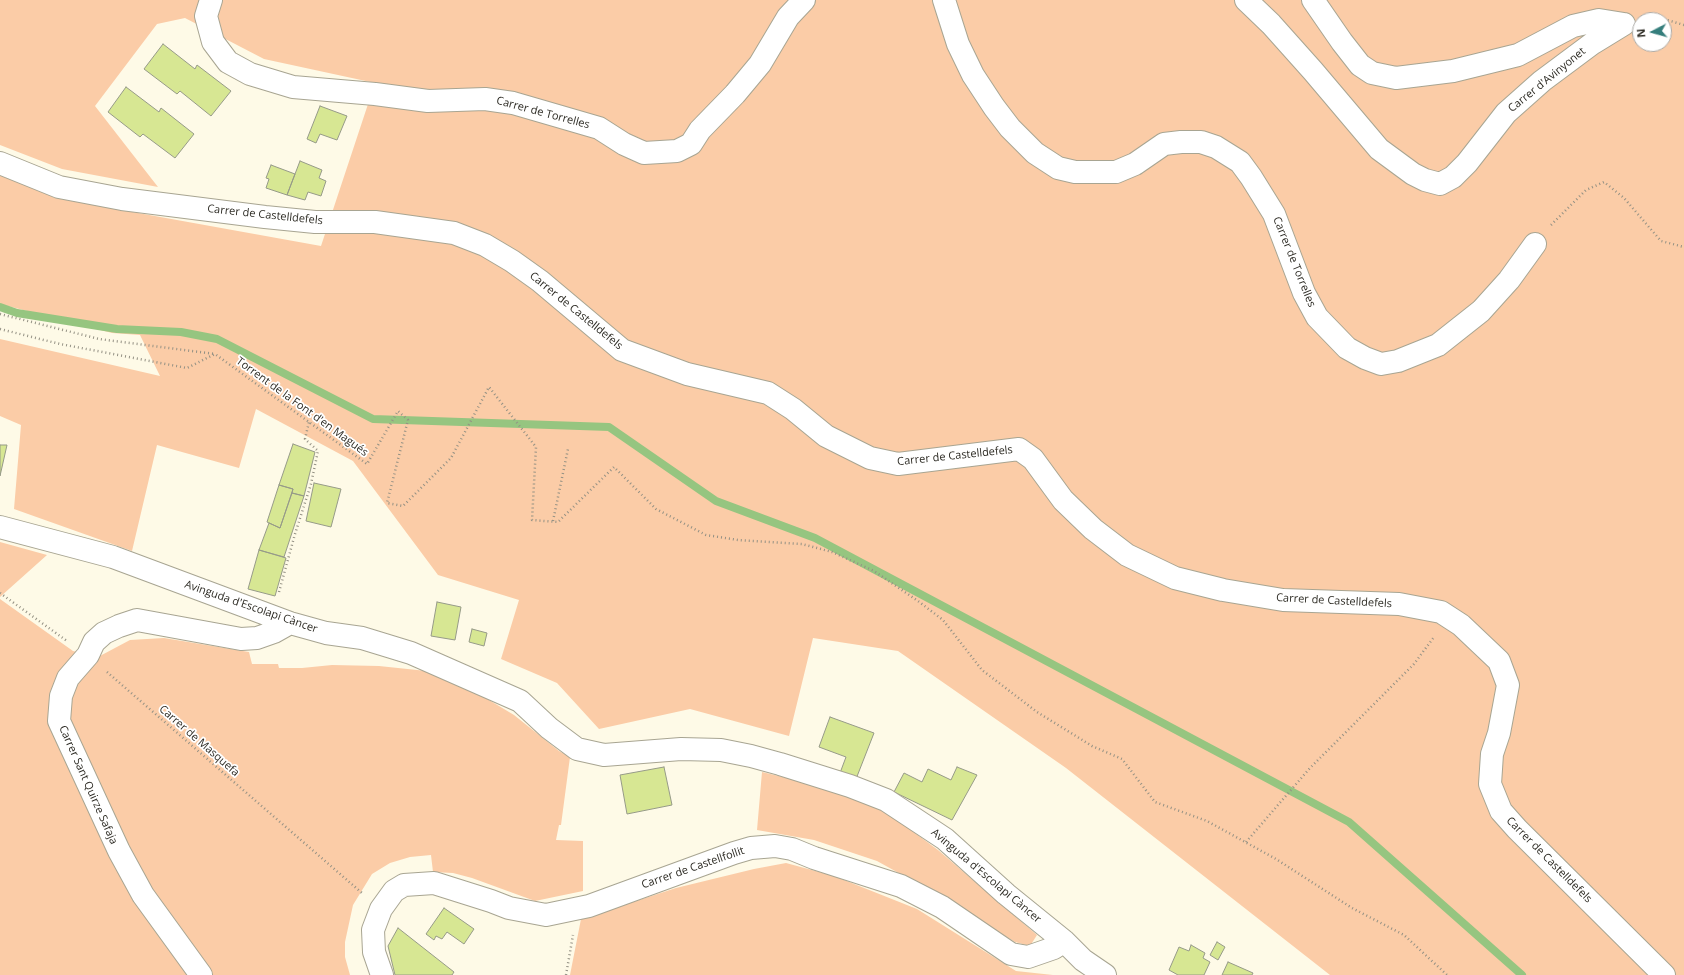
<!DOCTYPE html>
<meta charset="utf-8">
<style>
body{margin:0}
#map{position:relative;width:1684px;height:975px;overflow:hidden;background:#fefae7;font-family:"Open Sans",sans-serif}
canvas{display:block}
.north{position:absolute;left:1632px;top:12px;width:40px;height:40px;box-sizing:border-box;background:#fff;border:1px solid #abaaa7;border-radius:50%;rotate:264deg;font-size:11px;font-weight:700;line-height:16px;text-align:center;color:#2d2b24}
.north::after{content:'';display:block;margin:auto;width:14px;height:18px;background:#357e7c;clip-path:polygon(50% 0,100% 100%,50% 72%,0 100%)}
</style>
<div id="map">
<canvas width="1684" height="975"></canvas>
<div class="north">N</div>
</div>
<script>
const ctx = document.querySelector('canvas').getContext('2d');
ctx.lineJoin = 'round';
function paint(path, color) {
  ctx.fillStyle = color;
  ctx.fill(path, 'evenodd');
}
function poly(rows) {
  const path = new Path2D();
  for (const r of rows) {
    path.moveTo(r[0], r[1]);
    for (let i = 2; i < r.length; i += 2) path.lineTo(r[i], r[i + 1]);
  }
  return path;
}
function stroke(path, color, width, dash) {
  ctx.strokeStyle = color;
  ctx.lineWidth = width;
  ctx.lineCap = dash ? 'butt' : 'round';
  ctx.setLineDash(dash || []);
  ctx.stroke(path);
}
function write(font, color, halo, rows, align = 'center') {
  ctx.font = font + ' "Open Sans",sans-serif';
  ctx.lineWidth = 3.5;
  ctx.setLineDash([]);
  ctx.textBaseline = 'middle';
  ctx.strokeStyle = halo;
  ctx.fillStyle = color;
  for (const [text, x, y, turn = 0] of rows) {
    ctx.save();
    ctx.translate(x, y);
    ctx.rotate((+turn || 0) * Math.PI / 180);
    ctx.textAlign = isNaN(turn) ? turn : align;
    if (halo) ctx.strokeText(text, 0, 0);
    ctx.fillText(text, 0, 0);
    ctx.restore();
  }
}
paint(poly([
 [0,0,1684,0,1684,975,1330,975,1066,768,898,651,813,638,789,736,690,709,599,729,557,683,501,659,519,600,438,575,353,461,256,409,239,468,157,445,132,551,14,509,21,425,0,416,0,339,160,376,140,335,112,333,0,304,0,171,55,198,321,246,375,83,264,59,185,18,157,24,95,106,158,187,62,169,0,145],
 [1640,20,1664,20,1664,44,1640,44],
 [0,542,47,555,0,597],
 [0,599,73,651,98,657,130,640,164,638,249,652,252,664,278,664,279,668,302,668,332,665,379,666,436,672,459,682,514,715,559,751,570,757,561,825,559,825,556,840,583,841,583,891,535,901,472,878,453,873,433,872,431,855,410,857,390,863,372,874,353,905,345,942,345,957,350,975,0,975],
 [762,772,812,784,885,811,938,850,1037,935,1030,946,1015,942,935,893,877,861,814,840,757,830],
 [786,863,834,876,917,909,1016,971,1053,975,570,975,581,919,676,888,754,869]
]), '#fbcca7');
stroke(poly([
 [0,307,17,313,117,329,181,332,217,339,373,419,609,427,716,501,815,538,1349,822,1522,975]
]), '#96c580', 8);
const building = poly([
 [163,44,195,69,197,65,231,91,211,116,180,91,177,94,144,69,163,44],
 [126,87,159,112,161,108,194,134,175,158,143,134,140,137,108,112,126,87],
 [320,106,347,116,337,140,320,134,316,143,307,139,320,106],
 [300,161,322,170,319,178,326,181,321,196,308,192,305,200,287,195,300,161],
 [271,165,295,174,287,195,266,188,269,179,266,178,271,165],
 [293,444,315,452,304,496,292,493,293,489,279,485,293,444],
 [0,445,7,445,0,476,0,445],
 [314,483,341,489,331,527,306,521,314,483],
 [279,485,293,489,280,528,267,522,279,485],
 [292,493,304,496,284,557,259,550,269,523,280,528,292,493],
 [259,550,286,558,275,596,248,589,259,550],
 [437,602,461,607,455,640,431,636,437,602],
 [472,629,487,633,484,646,469,642,472,629],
 [830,717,874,733,856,779,840,773,846,757,819,747,830,717],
 [664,767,672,805,627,814,620,775,664,767],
 [957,767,977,775,952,820,894,792,904,773,922,782,928,769,951,780,957,767],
 [444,908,474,929,464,944,447,932,442,939,436,936,434,940,426,934,444,908],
 [398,928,454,972,452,975,395,975,388,946,398,928],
 [1217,942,1225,947,1218,960,1210,955,1217,942],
 [1191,945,1205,953,1203,958,1210,962,1204,975,1178,975,1169,970,1179,947,1189,951,1191,945],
 [1228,962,1253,973,1252,975,1222,975,1228,962]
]);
paint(building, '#d7e793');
stroke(building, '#969a88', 1);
const minor = poly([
 [211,0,206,16,213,42,228,62,250,74,293,87,375,94,428,101,485,99,513,103,599,128,624,144,644,153,677,151,691,144,700,130,735,94,760,64,788,17,804,0],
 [944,0,958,44,973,75,994,107,1010,128,1035,153,1058,168,1075,172,1116,172,1135,164,1164,144,1181,142,1201,142,1216,147,1240,162,1251,177,1274,214,1304,293,1317,317,1347,348,1365,358,1381,364,1398,361,1438,345,1481,311,1509,280,1535,244],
 [1246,0,1271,24,1313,71,1379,149,1413,174,1425,180,1440,184,1453,177,1467,163,1506,113,1542,81,1593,43,1624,24],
 [1313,0,1342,42,1360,65,1372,73,1396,78,1453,71,1518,55,1573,26,1599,20,1624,24],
 [0,163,59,187,122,199,265,217,315,222,375,222,454,233,485,245,512,261,540,281,622,350,687,374,768,393,793,409,826,436,870,458,898,464,1019,449,1033,459,1063,500,1093,529,1127,555,1175,578,1223,590,1283,600,1399,604,1441,612,1461,625,1499,661,1508,685,1499,733,1492,754,1490,784,1501,811,1517,829,1664,975],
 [0,527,113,557,290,623,326,633,362,638,411,653,520,701,549,728,577,749,604,755,681,749,721,750,751,756,780,764,850,786,886,800,945,839,1006,894,1064,941,1083,960,1105,975],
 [201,975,143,895,119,851,59,721,61,696,68,678,88,655,94,642,104,633,119,626,137,620,241,639,257,638,274,632,290,623],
 [382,975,374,952,373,930,381,909,394,891,404,885,434,883,491,901,509,908,546,915,589,906,734,853,751,848,775,846,792,849,814,858,901,886,942,907,1011,954,1028,957,1054,948,1064,941]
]);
stroke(minor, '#a8a592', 24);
stroke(poly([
 [1648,18,1664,19,1684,25],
 [1551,225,1586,190,1604,182,1624,198,1661,241,1684,247],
 [0,314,99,339,215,354],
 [0,329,60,344,187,368,215,354,367,464,398,411,408,420,387,503,403,506,451,458,489,387,536,447,532,520,558,522,614,467,656,509,706,535,738,540,802,544,832,552,874,571,918,601,943,620,982,670,1037,712,1092,746,1122,759,1155,802,1207,821,1276,859,1352,908,1404,935,1447,975],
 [553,521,568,449],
 [279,592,295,534,311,484,318,451,305,439,309,422],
 [0,593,67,641],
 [107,672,362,893],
 [1246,842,1310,768,1414,664,1434,637],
 [566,975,573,935]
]), '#949184', 2.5, [1, 3]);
stroke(minor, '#fff', 22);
write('11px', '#2d2b24', '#fff', [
 ["Carrer d'Avinyonet",1547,80,-39],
 ["Carrer de Torrelles",543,113,15],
 ["Carrer de Castelldefels",265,215,6],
 ["Carrer de Torrelles",1294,262,68],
 ["Carrer de Castelldefels",576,311,39],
 ["Torrent de la Font d'en Magués",302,407,36],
 ["Carrer de Castelldefels",955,456,-6],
 ["Carrer de Castelldefels",1334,601,3],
 ["Avinguda d'Escolapi Càncer",251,607,19],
 ["Carrer de Masquefa",199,741,41],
 ["Carrer Sant Quirze Safaja",88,785,66],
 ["Carrer de Castelldefels",1549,860,45],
 ["Carrer de Castellfollit",693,868,-19],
 ["Avinguda d'Escolapi Càncer",986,876,40]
]);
</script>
